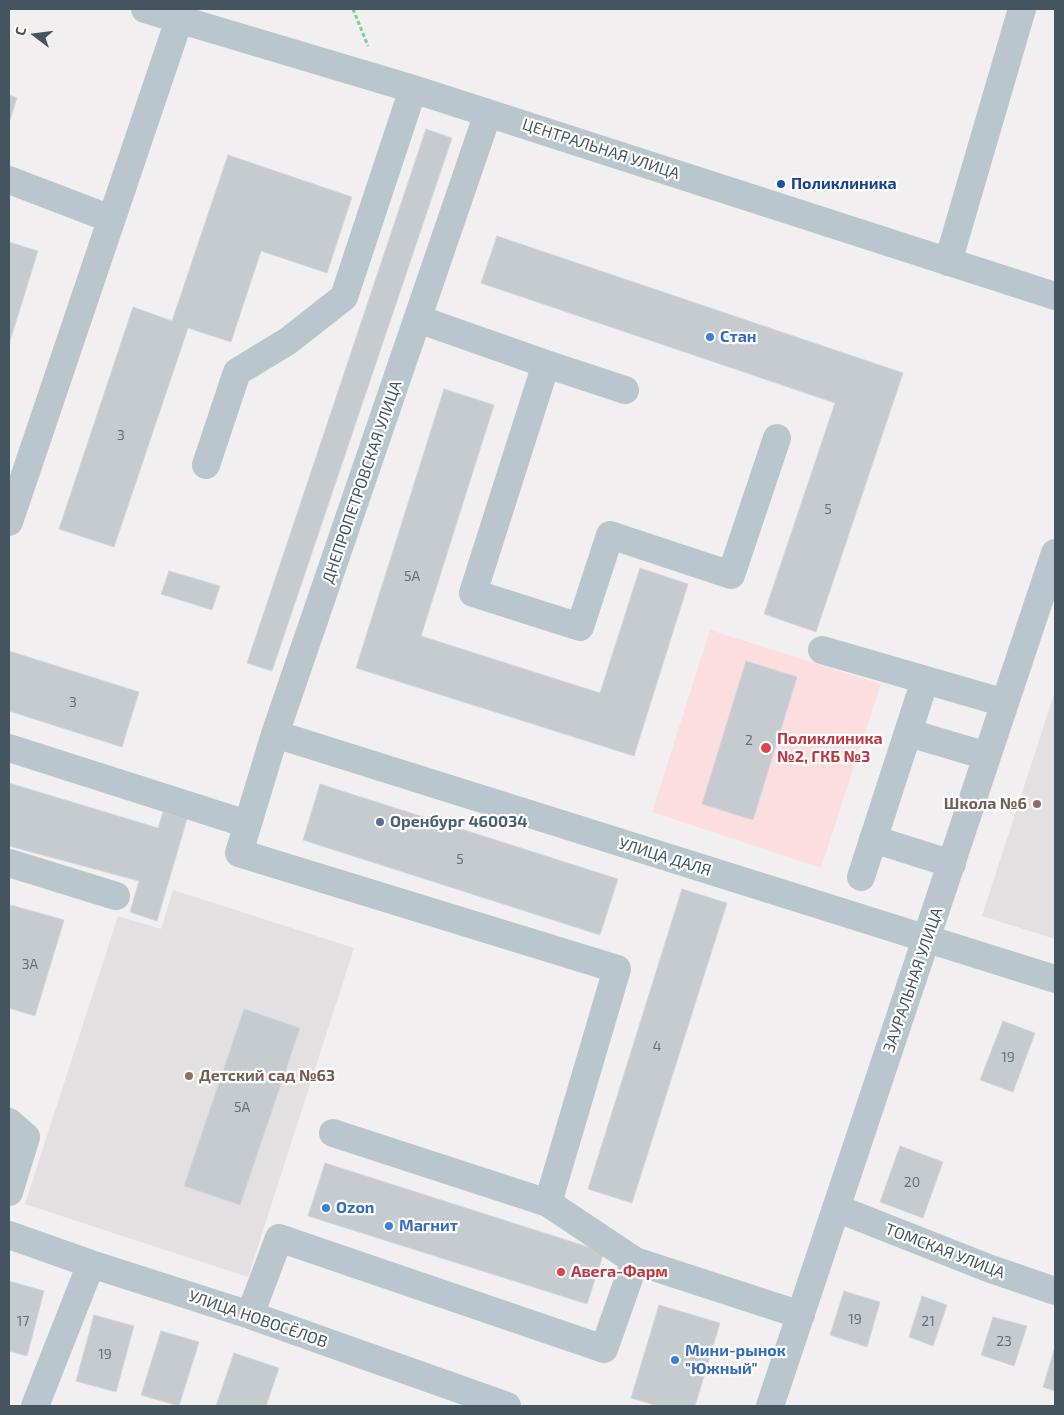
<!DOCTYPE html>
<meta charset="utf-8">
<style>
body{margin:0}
#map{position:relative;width:1064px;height:1415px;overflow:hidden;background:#f2eff0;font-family:"Exo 2",sans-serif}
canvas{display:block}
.frame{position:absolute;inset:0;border:10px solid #45555f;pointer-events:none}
.north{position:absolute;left:10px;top:10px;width:50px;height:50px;-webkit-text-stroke:4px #fff;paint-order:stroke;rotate:285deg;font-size:14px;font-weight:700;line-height:20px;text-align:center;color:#45555f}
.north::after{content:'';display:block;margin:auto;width:18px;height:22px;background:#45555f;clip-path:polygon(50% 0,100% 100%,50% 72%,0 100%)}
</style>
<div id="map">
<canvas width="1064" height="1415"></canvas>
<div class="frame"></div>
<div class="north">С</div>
</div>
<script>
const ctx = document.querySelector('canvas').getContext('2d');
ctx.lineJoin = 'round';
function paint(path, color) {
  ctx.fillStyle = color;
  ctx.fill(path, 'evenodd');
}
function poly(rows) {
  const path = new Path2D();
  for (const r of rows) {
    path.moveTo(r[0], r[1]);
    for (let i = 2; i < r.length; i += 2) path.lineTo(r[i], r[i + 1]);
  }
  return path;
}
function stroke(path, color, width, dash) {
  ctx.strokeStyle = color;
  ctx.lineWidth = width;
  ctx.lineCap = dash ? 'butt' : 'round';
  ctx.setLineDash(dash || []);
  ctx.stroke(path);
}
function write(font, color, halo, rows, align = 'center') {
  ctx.font = font + ' "Exo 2",sans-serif';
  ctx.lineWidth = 4.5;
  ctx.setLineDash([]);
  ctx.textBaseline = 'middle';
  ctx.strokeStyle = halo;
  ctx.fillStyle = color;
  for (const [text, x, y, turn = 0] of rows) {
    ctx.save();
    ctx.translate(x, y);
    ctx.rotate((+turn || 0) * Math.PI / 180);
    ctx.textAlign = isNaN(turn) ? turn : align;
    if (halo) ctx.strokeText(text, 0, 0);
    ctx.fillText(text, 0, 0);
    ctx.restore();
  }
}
paint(poly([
 [1055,691,1055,939,982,916],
 [173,890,354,948,248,1277,25,1204,118,916,161,929]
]), '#e3e0e2');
paint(poly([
 [710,630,881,684,821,868,652,812]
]), '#fddede');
const building = poly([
 [9,95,17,98,9,123,9,95],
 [426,129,452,138,272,671,247,663,426,129],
 [228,155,352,197,327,273,261,251,231,342,188,328,114,547,59,529,133,307,172,321,228,155],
 [497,236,903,373,816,632,764,614,835,403,481,283,497,236],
 [9,242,38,251,9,344,9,242],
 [444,389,494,405,421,636,600,693,640,568,688,584,634,756,356,668,444,389],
 [169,571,220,586,212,610,161,594,169,571],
 [9,651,139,692,122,747,9,711,9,651],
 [746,661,797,677,753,820,702,804,746,661],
 [9,783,158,828,163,812,187,819,157,921,130,912,139,881,9,846,9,783],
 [320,784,618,879,600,935,303,840,320,784],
 [682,889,727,903,632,1203,588,1189,682,889],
 [11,905,64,920,35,1016,9,1008,9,913,11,905],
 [244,1009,300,1028,240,1205,184,1186,244,1009],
 [1003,1021,1035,1033,1013,1092,980,1080,1003,1021],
 [900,1146,943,1162,923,1218,880,1202,900,1146],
 [325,1163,604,1252,587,1304,308,1216,325,1163],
 [9,1281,44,1291,27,1356,9,1351,9,1281],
 [844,1291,880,1302,867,1347,830,1335,844,1291],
 [922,1296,947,1305,933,1346,909,1337,922,1296],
 [659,1305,720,1323,695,1406,658,1406,631,1398,659,1305],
 [94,1315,134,1326,116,1392,76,1381,94,1315],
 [993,1317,1027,1326,1014,1366,981,1355,993,1317],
 [161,1331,199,1342,179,1406,141,1395,161,1331],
 [1055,1347,1055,1391,1043,1387,1055,1347],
 [234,1353,279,1368,266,1406,216,1406,234,1353]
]);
paint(building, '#c6cbd0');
stroke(building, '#d3d6dc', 1);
stroke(poly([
 [353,9,368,46]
]), '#6ed599', 3, [4, 2.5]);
stroke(poly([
 [145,9,413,89,1055,296],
 [9,180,111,219],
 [948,262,1022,9],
 [418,319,546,364,473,593,580,627,610,535,731,575,777,438],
 [546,364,625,390],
 [206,465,237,372,288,341,344,297,413,89],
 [9,522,179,20],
 [822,650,1005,703],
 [909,733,987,756],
 [275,734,1055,979],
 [9,748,247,824],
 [873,839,952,864],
 [9,863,116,896],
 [861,877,925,680],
 [9,1122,26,1137,9,1192],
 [333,1133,548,1203,617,969,239,853,275,734,488,113],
 [548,1203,635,1261],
 [836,1208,988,1268,1055,1291],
 [9,1235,91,1264,250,1315,507,1406],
 [250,1315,279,1238,604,1349,635,1261,801,1315],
 [35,1406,91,1264],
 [770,1406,1055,553]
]), '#b9c6ce', 28);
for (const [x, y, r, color] of [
 [781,184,5,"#1a4fb4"],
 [710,337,5,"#3f7fe0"],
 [766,748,6,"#e0444e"],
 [1037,804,5,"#8d6e63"],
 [380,822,5,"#5c6f8a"],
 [189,1076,5,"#8d6e63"],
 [326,1208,5,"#3f7fe0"],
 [389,1226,5,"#3f7fe0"],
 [561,1272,5,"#e0444e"],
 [675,1360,5,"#3f7fe0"]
]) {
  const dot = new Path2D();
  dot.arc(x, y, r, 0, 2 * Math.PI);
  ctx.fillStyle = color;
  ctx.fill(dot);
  stroke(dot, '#fff', 2);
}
write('14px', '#65727b', null, [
 ["3",121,435],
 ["5",828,509],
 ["5А",412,576],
 ["3",73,702],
 ["2",749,740],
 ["5",460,859],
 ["3А",30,964],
 ["4",657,1046],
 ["19",1008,1057],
 ["5А",242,1107],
 ["20",912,1182],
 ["19",855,1319],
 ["17",23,1321],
 ["21",928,1321],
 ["23",1004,1341],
 ["19",105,1354]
]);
write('16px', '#45555f', '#fff', [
 ["ЦЕНТРАЛЬНАЯ УЛИЦА",601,149,18],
 ["ДНЕПРОПЕТРОВСКАЯ УЛИЦА",362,482,-71],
 ["УЛИЦА ДАЛЯ",665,857,17],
 ["ЗАУРАЛЬНАЯ УЛИЦА",913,980,-71],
 ["ТОМСКАЯ УЛИЦА",945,1251,21],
 ["УЛИЦА НОВОСЁЛОВ",258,1319,19]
]);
write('bold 16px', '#164399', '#fff', [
 ["Поликлиника",791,184]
], 'left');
write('bold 16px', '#366cbe', '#fff', [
 ["Стан",720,337],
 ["Ozon",336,1208],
 ["Магнит",399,1226],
 ["Мини-рынок",685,1351],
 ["\"Южный\"",685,1369]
], 'left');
write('bold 16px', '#be3a42', '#fff', [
 ["Поликлиника",777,739],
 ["№2, ГКБ №3",777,757],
 ["Авега-Фарм",571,1272]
], 'left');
write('bold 16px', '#785e54', '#fff', [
 ["Школа №6",1027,804],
 ["Детский сад №63",199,1076,"left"]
], 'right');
write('bold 16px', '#4e5e75', '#fff', [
 ["Оренбург 460034",390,822]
], 'left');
</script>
